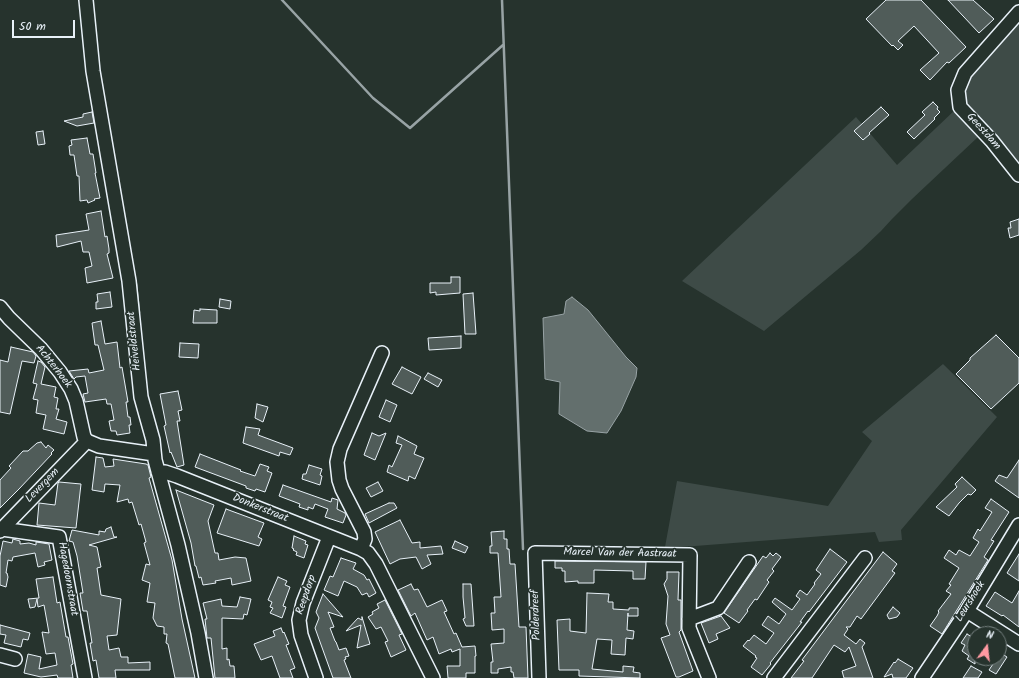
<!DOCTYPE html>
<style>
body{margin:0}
#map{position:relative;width:1019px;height:678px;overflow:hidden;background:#26332d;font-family:Kalam,sans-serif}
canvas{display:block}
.north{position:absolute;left:967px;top:626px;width:40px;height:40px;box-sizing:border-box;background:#26332d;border:1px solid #747f7e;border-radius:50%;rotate:15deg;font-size:11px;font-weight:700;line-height:16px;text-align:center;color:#e8f1f8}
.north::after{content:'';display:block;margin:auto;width:14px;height:18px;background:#ff9aa2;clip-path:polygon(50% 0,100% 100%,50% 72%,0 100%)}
.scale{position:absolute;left:12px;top:20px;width:63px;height:18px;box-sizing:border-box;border:2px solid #e8f1f8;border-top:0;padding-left:5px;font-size:12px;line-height:14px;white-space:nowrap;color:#e8f1f8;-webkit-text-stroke:3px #26332d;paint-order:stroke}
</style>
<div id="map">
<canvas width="1019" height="678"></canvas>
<div class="north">N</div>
<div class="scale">50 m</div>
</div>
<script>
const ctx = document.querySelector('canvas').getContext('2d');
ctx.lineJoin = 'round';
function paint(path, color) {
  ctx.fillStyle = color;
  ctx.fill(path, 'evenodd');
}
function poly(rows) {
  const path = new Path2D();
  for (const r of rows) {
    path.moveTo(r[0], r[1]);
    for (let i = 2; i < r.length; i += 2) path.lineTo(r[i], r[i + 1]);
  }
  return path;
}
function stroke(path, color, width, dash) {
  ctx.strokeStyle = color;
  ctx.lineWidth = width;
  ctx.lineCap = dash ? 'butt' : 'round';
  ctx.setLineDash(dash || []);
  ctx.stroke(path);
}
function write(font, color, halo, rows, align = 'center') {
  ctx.font = font + ' Kalam,sans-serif';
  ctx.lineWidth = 3.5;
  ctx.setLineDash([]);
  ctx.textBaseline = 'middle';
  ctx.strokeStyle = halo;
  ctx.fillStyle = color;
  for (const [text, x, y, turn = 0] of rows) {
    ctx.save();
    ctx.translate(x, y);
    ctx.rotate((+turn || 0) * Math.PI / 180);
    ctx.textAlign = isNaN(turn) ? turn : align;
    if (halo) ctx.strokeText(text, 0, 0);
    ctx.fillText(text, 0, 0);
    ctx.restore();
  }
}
paint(poly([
 [1019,20,1019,167,967,106,962,96,970,77],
 [956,109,978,137,912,199,892,219,881,231,861,250,764,331,682,281,856,117,897,165],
 [943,364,997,417,901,530,902,540,879,542,875,532,695,546,665,547,677,481,828,506,872,441,862,432]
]), '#3e4b47');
const water = poly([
 [572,297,588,310,626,357,637,368,636,377,621,411,607,433,587,431,559,414,560,382,545,379,543,318,564,314,566,301,572,297]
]);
paint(water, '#636f6d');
stroke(water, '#98a3a5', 1);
stroke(poly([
 [282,0,373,98,410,128,503,45],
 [502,0,523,549],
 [136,284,139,313]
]), '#98a3a5', 2.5);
const building = poly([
 [886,0,921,0,966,47,949,63,947,62,930,80,920,70,939,53,914,26,898,41,903,45,898,50,893,45,892,46,866,19,886,0],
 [948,0,973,0,994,19,979,33,948,0],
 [933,102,938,107,937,109,940,112,934,118,935,119,914,139,907,132,925,115,922,112,933,102],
 [881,107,889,115,869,133,870,134,863,140,854,131,881,107],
 [92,112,94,123,77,126,64,121,83,117,83,114,92,112],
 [43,131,45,144,38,145,36,132,43,131],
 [87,138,90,154,93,154,96,173,95,173,100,198,94,199,95,200,88,203,87,200,80,201,79,176,77,176,74,155,70,155,69,146,72,145,71,140,87,138],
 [101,211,105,237,107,236,109,249,109,253,107,254,113,278,87,283,85,268,92,266,89,252,83,252,81,241,57,247,56,235,89,230,86,214,101,211],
 [1019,219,1019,235,1010,238,1008,228,1011,228,1010,222,1019,219],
 [451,277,460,277,460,293,436,295,436,292,430,293,430,283,451,283,451,277],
 [110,292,112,307,96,309,96,302,98,302,97,294,110,292],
 [473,293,476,334,465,334,463,294,473,293],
 [220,299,231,301,230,309,219,307,220,299],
 [200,309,217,310,217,323,193,323,194,310,200,311,200,309],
 [101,321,105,344,117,342,120,368,122,367,128,402,126,402,128,417,130,417,131,425,129,425,130,433,117,435,116,431,111,431,109,421,114,420,111,404,107,404,106,399,85,402,83,394,88,393,85,376,76,377,74,379,69,371,88,369,89,373,104,370,98,345,95,345,92,323,101,321],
 [996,335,1019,358,1019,383,991,409,956,374,970,360,970,358,996,335],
 [461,336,461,348,429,350,428,338,461,336],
 [180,343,199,344,198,358,179,357,180,343],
 [11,347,33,352,36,356,34,363,22,361,10,414,0,412,0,360,8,362,11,347],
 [38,361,41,362,45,367,41,384,56,387,54,397,58,398,56,409,59,409,56,419,67,422,64,434,43,429,46,415,36,413,38,400,33,399,37,384,33,383,38,361],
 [402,367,421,377,412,394,392,384,402,367],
 [428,373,442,380,438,387,424,379,428,373],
 [178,391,182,410,178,411,180,421,177,421,184,465,177,467,171,452,170,453,164,426,166,425,160,394,178,391],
 [386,400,397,405,390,422,379,417,386,400],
 [257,404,268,407,263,422,255,418,257,404],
 [246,427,260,429,258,435,293,448,290,455,280,452,279,456,243,443,246,427],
 [372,433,379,436,386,433,375,460,364,455,372,433],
 [398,436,417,446,414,454,424,458,415,479,409,476,408,481,387,472,389,465,392,467,402,445,396,443,398,436],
 [41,442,46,448,48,445,54,450,51,453,52,454,19,489,0,508,0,480,11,468,9,466,23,451,28,451,37,443,41,442],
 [200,454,241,470,240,471,255,476,260,464,269,467,267,471,272,473,265,492,256,489,255,491,246,488,246,486,195,467,200,454],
 [96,457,103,458,105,467,114,466,113,459,146,464,148,465,151,477,149,478,172,560,182,619,195,678,175,678,168,644,166,643,167,634,164,634,164,627,157,626,153,618,155,603,147,602,150,583,142,580,146,564,150,565,144,543,146,542,141,524,139,525,132,502,129,503,128,499,117,502,120,485,105,484,104,492,92,490,96,457],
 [1019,460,1019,498,995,481,999,475,1007,478,1019,460],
 [309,465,322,469,320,475,322,476,320,485,302,479,303,474,306,474,309,465],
 [962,477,976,490,971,495,968,494,959,503,949,516,936,507,957,487,955,484,962,477],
 [59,482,81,484,76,528,37,525,39,503,55,505,58,483,59,482],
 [378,482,383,491,371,497,366,488,378,482],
 [283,485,331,502,332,498,338,500,337,509,345,513,346,515,343,523,325,517,328,509,315,504,313,509,308,507,308,510,299,507,300,504,279,496,283,485],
 [176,490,214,505,208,521,215,553,218,553,219,560,235,557,246,558,251,581,232,585,231,578,215,581,216,583,203,585,201,577,199,578,196,566,195,566,191,543,176,490],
 [991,499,1009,512,991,540,994,541,984,557,988,560,942,634,930,626,937,616,939,612,938,611,951,594,946,591,951,585,949,584,959,568,944,558,949,550,956,555,959,550,970,556,979,542,973,538,978,529,980,531,992,512,985,508,991,499],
 [389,503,394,503,397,508,369,523,365,514,389,503],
 [226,509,264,523,258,537,262,539,259,546,217,533,226,509],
 [400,520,412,543,420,542,420,548,441,546,443,554,427,555,431,564,422,569,416,557,400,559,390,564,375,532,400,520],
 [111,527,114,537,117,537,89,545,97,547,101,567,97,568,101,595,121,599,117,635,107,636,109,650,119,648,121,657,128,657,128,663,150,662,150,670,115,670,116,678,99,678,96,660,93,661,90,643,92,643,87,611,83,611,80,593,83,593,77,556,73,542,69,541,72,530,99,535,99,531,105,532,106,529,111,527],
 [504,531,504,539,507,539,507,549,509,549,510,564,515,564,519,627,526,627,528,678,514,678,513,672,511,672,511,667,498,669,498,673,491,673,491,662,493,662,491,644,504,643,504,629,492,630,491,613,495,613,494,597,501,597,498,553,490,553,490,546,492,546,491,532,504,531],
 [294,536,306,541,305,544,308,545,304,558,296,555,297,552,293,550,294,549,292,548,294,536],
 [13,539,20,541,20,544,29,543,36,545,36,542,49,544,52,560,44,562,45,565,38,567,35,553,13,557,12,561,8,560,6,573,7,573,8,577,6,587,0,585,0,556,3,541,12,543,13,539],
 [455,541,468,547,465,553,452,548,455,541],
 [830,549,847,562,809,612,808,611,800,622,802,622,770,663,771,664,762,675,751,667,757,658,755,657,756,656,743,646,748,640,749,641,754,635,766,644,774,633,762,625,768,616,779,624,786,614,772,602,775,598,792,610,800,599,796,596,800,590,807,595,815,584,814,583,821,574,816,570,830,549],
 [883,552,897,564,892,571,895,573,861,619,857,616,850,627,846,627,848,629,844,635,856,644,860,639,865,643,862,647,873,678,844,678,842,671,856,666,849,647,845,652,834,645,812,678,791,678,804,661,802,660,883,552],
 [770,553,773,556,776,553,781,557,772,569,774,571,767,580,769,582,757,600,755,599,747,610,748,611,739,623,724,613,763,556,766,558,770,553],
 [1019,554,1019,581,1007,573,1019,554],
 [341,558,356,563,353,569,364,575,367,580,369,579,376,593,369,597,367,593,362,595,357,587,344,581,338,596,324,590,330,576,333,577,341,558],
 [555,561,646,562,645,579,633,579,633,571,594,570,594,583,578,583,578,581,565,582,565,571,562,571,562,568,555,568,555,561],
 [667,572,679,572,678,600,681,600,681,630,679,632,693,671,679,677,676,677,661,638,670,635,666,624,668,596,664,584,667,579,667,572],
 [53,577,57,603,60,602,66,637,68,637,73,664,71,665,73,678,58,678,57,675,41,677,24,673,28,654,41,657,39,669,57,665,55,653,46,654,42,632,49,633,44,605,38,607,37,599,35,607,30,608,28,599,39,598,36,579,53,577],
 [278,577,287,581,285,585,290,587,283,606,286,607,282,618,270,613,273,608,270,607,272,602,268,600,278,577],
 [411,584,414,590,418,589,427,607,442,600,447,611,444,612,454,634,456,633,462,647,475,646,476,656,475,656,475,673,466,673,466,678,448,678,447,666,460,666,460,649,452,652,451,649,439,654,433,637,427,640,415,613,411,616,398,590,411,584],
 [463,584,471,584,474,626,466,626,463,619,465,618,463,597,463,584],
 [1019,591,1019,627,1003,615,1002,616,986,606,995,592,1012,603,1019,591],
 [587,593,609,594,608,602,613,602,613,609,629,610,629,608,638,608,638,616,628,616,628,613,627,630,634,631,633,639,626,638,625,655,611,654,612,640,597,639,592,669,623,672,623,666,634,667,633,672,640,673,640,678,579,676,579,670,559,670,557,620,570,619,570,631,586,633,587,593],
 [323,594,343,617,328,612,334,627,330,628,335,641,336,642,339,650,346,648,349,656,345,657,346,659,344,660,351,678,333,678,315,628,319,618,316,612,323,594],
 [240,597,251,599,247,615,244,614,243,619,222,618,222,649,227,648,227,660,229,659,230,666,234,666,235,678,215,678,211,638,207,638,205,619,207,619,203,603,221,599,222,606,237,607,240,597],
 [385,600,402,634,399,635,406,650,391,657,385,642,388,641,381,627,376,629,368,617,373,614,372,612,379,608,377,604,385,600],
 [893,607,900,613,897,617,889,619,887,615,893,607],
 [721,616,730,628,716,634,718,639,709,643,701,623,721,616],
 [362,617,370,644,357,648,361,625,346,631,358,618,362,620,362,617],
 [0,625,30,633,28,640,23,639,21,647,4,643,6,635,0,634,0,625],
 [281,628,283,633,284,632,289,644,286,645,295,668,290,670,293,678,280,678,272,656,261,660,254,644,275,636,273,631,281,628],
 [967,634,975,639,975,664,967,659,969,656,962,651,965,645,961,643,967,634],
 [999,652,1007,657,996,674,989,670,997,658,999,658,999,652],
 [898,659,913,668,906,678,893,678,892,674,884,677,894,662,895,663,898,659],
 [971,666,982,672,978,678,963,678,971,666]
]);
paint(building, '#505c59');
stroke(building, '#e8f1f8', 1);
const minor = poly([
 [86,0,93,71,129,281,141,397,153,440,155,460,178,545,198,633,206,678],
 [1019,12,965,73,958,90,960,107,992,141,1019,175],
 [0,307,9,318,41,349,60,372,71,389,76,401,84,437,87,441,99,446,154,454],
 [158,472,165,472,177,476,361,549,368,553,376,564,433,678],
 [2,529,59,537,85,678],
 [0,531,87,441],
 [361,549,365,539,364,532,342,489,339,480,337,462,340,449,382,353],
 [967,611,1019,644],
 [689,619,718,608,749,562],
 [0,655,15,659],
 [316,678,301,635,299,620,303,603,329,537],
 [539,678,535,553,690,555,689,628,709,678],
 [774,678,865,558],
 [922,678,967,611,1019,525]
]);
stroke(minor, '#e8f1f8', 16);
stroke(minor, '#26332d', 13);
write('11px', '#e8f1f8', '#26332d', [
 ["Geestdam",983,132,48],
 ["Heiveldstraat",135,341,-96],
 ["Achterhoek",53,367,52],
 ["Levergem",43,486,-46],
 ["Donkerstraat",260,509,22],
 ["Marcel Van der Aastraat",620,554,1],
 ["Hagedoornstraat",67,579,80],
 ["Reepdorp",307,595,-71],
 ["Leurshoek",971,602,-58],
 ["Polderdreef",537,615,-92]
]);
</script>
